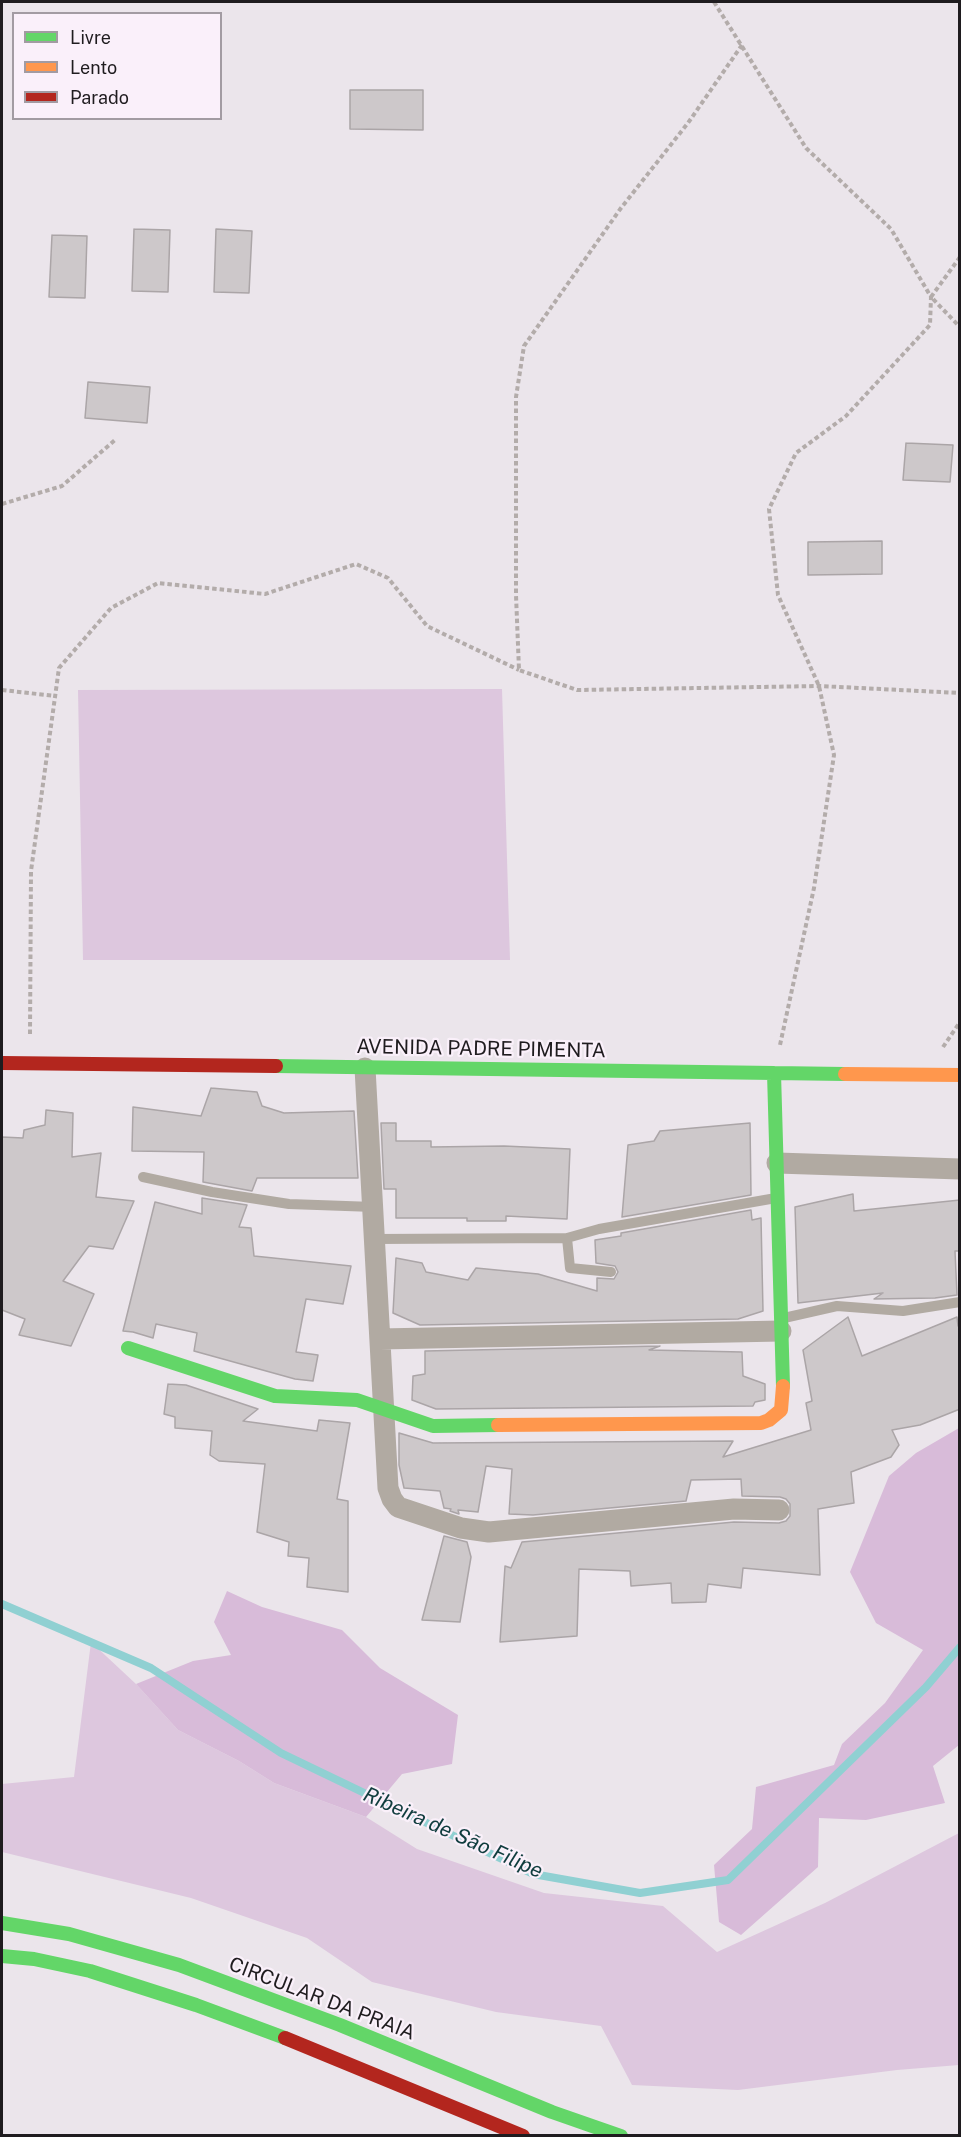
<!DOCTYPE html>
<meta charset="utf-8">
<style>
body{margin:0}
#map{position:relative;width:961px;height:2137px;overflow:hidden;background:#ebe5eb;font-family:"Public Sans",sans-serif}
canvas{display:block}
.frame{position:absolute;inset:0;border:3px solid #1f1c1f;pointer-events:none}
.legend{position:absolute;left:12px;top:12px;width:210px;height:108px;box-sizing:border-box;background:#faf0fa;border:2px solid #a29ba2;margin:0;padding:8px 10px;list-style:none;font-size:18px;color:#1f1c1f}
.legend li{display:flex;align-items:center;gap:12px;height:30px}
.legend b{width:30px;border:2px solid #a29ba2}
</style>
<div id="map">
<canvas width="961" height="2137"></canvas>
<div class="frame"></div>
<ul class="legend">
<li><b style="height:8px;background:#63d668"></b>Livre</li>
<li><b style="height:8px;background:#ff974d"></b>Lento</li>
<li><b style="height:8px;background:#b3261e"></b>Parado</li>
</ul>
</div>
<script>
const ctx = document.querySelector('canvas').getContext('2d');
ctx.lineJoin = 'round';
function paint(path, color) {
  ctx.fillStyle = color;
  ctx.fill(path, 'evenodd');
}
function poly(rows) {
  const path = new Path2D();
  for (const r of rows) {
    path.moveTo(r[0], r[1]);
    for (let i = 2; i < r.length; i += 2) path.lineTo(r[i], r[i + 1]);
  }
  return path;
}
function stroke(path, color, width, dash) {
  ctx.strokeStyle = color;
  ctx.lineWidth = width;
  ctx.lineCap = dash ? 'butt' : 'round';
  ctx.setLineDash(dash || []);
  ctx.stroke(path);
}
function write(font, color, halo, rows, align = 'center') {
  ctx.font = font + ' "Public Sans",sans-serif';
  ctx.lineWidth = 4.5;
  ctx.setLineDash([]);
  ctx.textBaseline = 'middle';
  ctx.strokeStyle = halo;
  ctx.fillStyle = color;
  for (const [text, x, y, turn = 0] of rows) {
    ctx.save();
    ctx.translate(x, y);
    ctx.rotate((+turn || 0) * Math.PI / 180);
    ctx.textAlign = isNaN(turn) ? turn : align;
    if (halo) ctx.strokeText(text, 0, 0);
    ctx.fillText(text, 0, 0);
    ctx.restore();
  }
}
paint(poly([
 [502,689,510,960,83,960,78,690],
 [91,1642,136,1684,178,1730,239,1761,274,1783,366,1817,417,1849,544,1893,663,1906,717,1952,825,1903,959,1833,959,2065,897,2070,738,2090,632,2085,601,2026,496,2012,372,1982,307,1938,191,1898,2,1852,2,1784,74,1777]
]), '#ddc7de');
paint(poly([
 [959,1428,959,1745,933,1766,945,1803,866,1820,819,1818,818,1867,741,1935,719,1922,714,1865,752,1829,756,1787,834,1765,842,1744,885,1703,923,1650,876,1623,850,1572,889,1476,916,1453],
 [227,1591,262,1607,342,1630,380,1668,458,1715,452,1764,402,1774,366,1817,274,1783,239,1761,178,1730,136,1684,193,1661,231,1655,214,1622]
]), '#d8bbd9');
stroke(poly([
 [2,1604,151,1668,281,1753,533,1874,640,1893,728,1880,926,1687,960,1647]
]), '#90d0d2', 8);
const building = poly([
 [350,90,423,90,423,130,350,129,350,90],
 [134,229,170,230,168,292,132,291,134,229],
 [216,229,252,231,249,293,214,292,216,229],
 [52,235,87,236,85,298,49,297,52,235],
 [88,382,150,387,147,423,85,418,88,382],
 [906,443,953,445,950,482,903,480,906,443],
 [882,541,882,574,808,575,808,542,882,541],
 [211,1088,257,1092,262,1106,284,1113,354,1111,358,1178,257,1178,252,1191,203,1182,204,1152,132,1151,133,1107,201,1116,211,1088],
 [46,1110,73,1113,72,1157,101,1153,96,1197,134,1201,113,1249,89,1246,63,1281,94,1294,71,1346,19,1335,25,1319,2,1310,2,1137,23,1138,24,1130,45,1125,46,1110],
 [381,1123,396,1123,396,1141,431,1141,431,1147,504,1146,570,1149,567,1219,506,1216,506,1221,467,1221,467,1218,396,1218,396,1189,384,1189,381,1123],
 [750,1123,751,1195,622,1217,628,1145,654,1141,660,1131,750,1123],
 [853,1194,854,1211,960,1200,960,1251,955,1251,957,1295,935,1298,874,1299,883,1293,798,1303,795,1207,853,1194],
 [202,1198,247,1205,239,1227,251,1228,254,1256,351,1266,343,1304,306,1299,296,1352,318,1355,313,1381,295,1379,194,1351,197,1333,156,1324,153,1338,133,1332,123,1331,155,1202,202,1214,202,1198],
 [751,1210,752,1220,761,1218,763,1311,738,1319,420,1325,393,1313,396,1258,422,1263,426,1272,468,1280,476,1268,538,1274,597,1291,597,1278,614,1279,618,1272,615,1266,596,1263,595,1240,621,1236,621,1233,751,1210],
 [848,1317,862,1356,957,1317,958,1326,960,1326,960,1409,920,1425,892,1430,899,1445,891,1457,851,1472,854,1503,818,1509,820,1575,743,1568,741,1588,708,1584,706,1602,672,1603,671,1583,631,1586,630,1571,579,1569,577,1636,500,1642,505,1566,511,1568,522,1542,734,1522,779,1523,786,1521,790,1516,790,1504,786,1499,780,1497,742,1496,741,1479,691,1480,686,1501,533,1515,509,1514,512,1469,486,1466,478,1512,458,1510,459,1514,450,1511,451,1509,444,1508,440,1491,404,1488,399,1465,399,1433,433,1443,733,1441,723,1457,811,1430,806,1403,812,1401,803,1350,848,1317],
 [660,1346,649,1350,742,1352,743,1376,765,1384,765,1400,755,1402,753,1406,436,1409,412,1400,413,1376,425,1374,425,1351,660,1346],
 [168,1384,186,1385,258,1409,243,1421,317,1431,319,1420,350,1423,337,1499,348,1501,348,1592,307,1587,309,1558,288,1556,289,1542,257,1532,265,1464,219,1461,210,1455,212,1431,175,1428,175,1417,164,1414,168,1384],
 [444,1536,467,1542,471,1557,460,1622,422,1620,444,1536]
]);
paint(building, '#cdc8ca');
stroke(building, '#aba5a7', 1.5);
stroke(poly([
 [714,2,806,148,891,229,931,297,930,325,846,416,796,453,769,509,778,595,819,686,834,755,814,888,780,1045],
 [742,45,688,123,621,208,524,346,516,397,516,595,519,670,577,690,819,686,960,693],
 [960,257,931,297,960,327],
 [2,504,62,486,115,440],
 [2,690,55,696],
 [30,1034,31,871,59,668,111,608,158,583,265,594,356,564,388,578,427,626,519,670],
 [943,1047,960,1022]
]), '#b3acaa', 4, [4.5, 3]);
stroke(poly([
 [143,1177,212,1192,289,1204,374,1207],
 [567,1238,570,1268,611,1272],
 [375,1239,567,1238,599,1229,776,1198],
 [784,1318,837,1306,903,1311,960,1302]
]), '#b1aaa2', 10);
stroke(poly([
 [365,1068,388,1488,392,1499,398,1507,461,1528,489,1532,734,1509,779,1510],
 [777,1163,960,1169],
 [380,1339,781,1331]
]), '#b1aaa2', 21);
stroke(poly([
 [276,1066,845,1074],
 [774,1073,783,1386],
 [128,1348,275,1396,357,1400,433,1426,498,1425],
 [2,1923,69,1934,179,1965,340,2025,552,2112,621,2136],
 [2,1956,34,1959,90,1971,196,2005,285,2038]
]), '#63d668', 14);
stroke(poly([
 [845,1074,960,1075],
 [498,1425,761,1423,769,1420,781,1410,783,1386]
]), '#ff974d', 14);
stroke(poly([
 [2,1063,276,1066],
 [285,2038,523,2136]
]), '#b3261e', 14);
write('20px', '#1f1c1f', '#faf0fa', [
 ["AVENIDA PADRE PIMENTA",481,1049,1],
 ["CIRCULAR DA PRAIA",322,1999,21]
]);
write('italic 21px', '#103d3e', '#faf0fa', [
 ["Ribeira de São Filipe",453,1833,24]
]);
</script>
